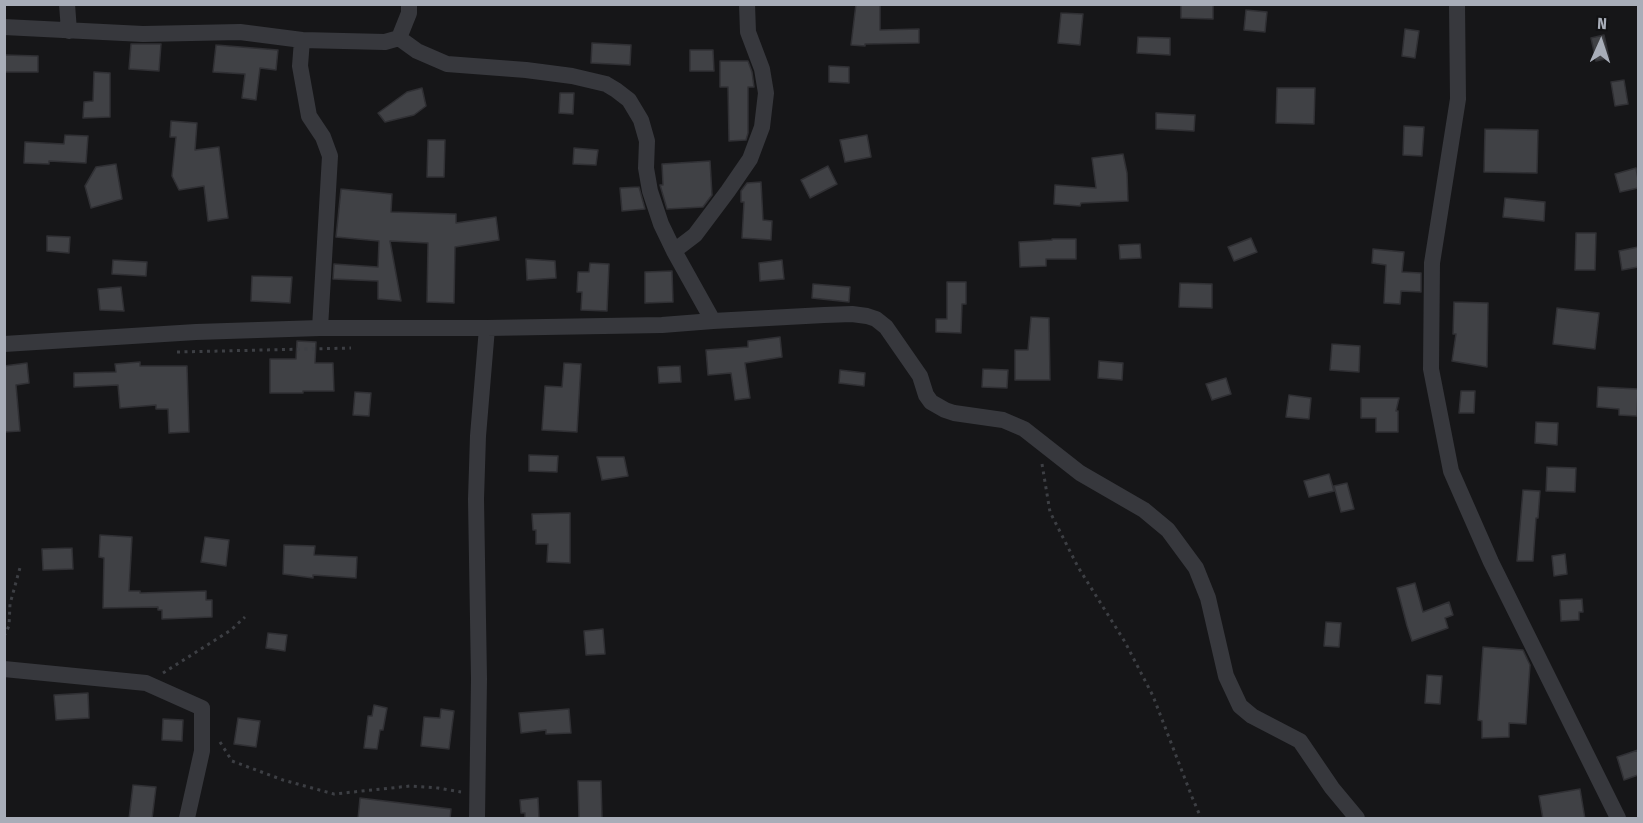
<!DOCTYPE html>
<style>
body{margin:0}
#map{position:relative;width:1643px;height:823px;overflow:hidden;background:#161618;font-family:"Fira Sans Condensed",sans-serif}
canvas{display:block}
.frame{position:absolute;inset:0;border:6px solid #a8adb8;pointer-events:none}
.north{position:absolute;left:1571px;top:12px;width:60px;height:60px;-webkit-text-stroke:4px #111113;paint-order:stroke;rotate:3deg;font-size:16px;font-weight:700;line-height:24px;text-align:center;color:#a8adb8}
.north::after{content:'';display:block;margin:auto;width:21px;height:27px;background:#a8adb8;clip-path:polygon(50% 0,100% 100%,50% 72%,0 100%)}
</style>
<div id="map">
<canvas width="1643" height="823"></canvas>
<div class="frame"></div>
<div class="north">N</div>
</div>
<script>
const ctx = document.querySelector('canvas').getContext('2d');
ctx.lineJoin = 'round';
function paint(path, color) {
  ctx.fillStyle = color;
  ctx.fill(path, 'evenodd');
}
function poly(rows) {
  const path = new Path2D();
  for (const r of rows) {
    path.moveTo(r[0], r[1]);
    for (let i = 2; i < r.length; i += 2) path.lineTo(r[i], r[i + 1]);
  }
  return path;
}
function stroke(path, color, width, dash) {
  ctx.strokeStyle = color;
  ctx.lineWidth = width;
  ctx.lineCap = dash ? 'butt' : 'round';
  ctx.setLineDash(dash || []);
  ctx.stroke(path);
}
const building = poly([
 [856,4,880,4,880,30,919,29,919,43,865,44,865,46,851,45,856,4],
 [1181,4,1213,4,1213,19,1181,18,1181,4],
 [1246,10,1267,12,1265,32,1244,30,1246,10],
 [1061,13,1083,14,1080,45,1058,43,1061,13],
 [1405,29,1419,31,1415,58,1402,56,1405,29],
 [1604,35,1609,58,1596,61,1591,38,1604,35],
 [1138,37,1170,38,1170,55,1137,53,1138,37],
 [592,43,631,45,630,65,591,63,592,43],
 [131,44,161,44,159,71,129,69,131,44],
 [216,45,278,50,276,70,260,68,256,100,242,98,245,74,213,72,216,45],
 [690,50,713,50,714,71,690,71,690,50],
 [5,55,38,56,38,72,5,72,5,55],
 [720,61,748,61,752,72,754,87,748,87,748,133,746,140,729,141,728,87,720,87,720,61],
 [829,66,849,67,849,83,829,82,829,66],
 [94,72,110,73,110,117,83,118,84,102,93,101,94,72],
 [1624,80,1628,104,1615,106,1611,82,1624,80],
 [422,88,426,106,414,115,385,122,378,113,407,92,422,88],
 [1277,88,1315,88,1314,124,1276,123,1277,88],
 [560,93,574,93,573,114,559,113,560,93],
 [1156,113,1195,115,1194,131,1156,129,1156,113],
 [171,121,197,123,195,150,219,147,228,218,208,221,204,186,179,190,172,176,176,137,170,137,171,121],
 [1404,126,1424,127,1422,156,1403,155,1404,126],
 [1485,129,1538,130,1537,173,1484,172,1485,129],
 [65,135,88,136,86,163,49,161,49,164,24,163,25,142,64,144,65,135],
 [867,135,871,157,845,162,840,140,867,135],
 [428,140,445,140,444,177,427,177,428,140],
 [574,148,598,150,596,165,573,164,574,148],
 [1123,154,1127,173,1128,201,1081,203,1080,206,1054,204,1055,185,1096,188,1092,158,1123,154],
 [710,161,712,195,703,207,667,209,660,185,663,185,662,164,710,161],
 [116,164,122,199,91,208,85,186,96,167,116,164],
 [828,166,837,184,810,198,801,180,828,166],
 [1636,168,1638,179,1638,188,1620,192,1615,174,1636,168],
 [761,182,763,220,772,221,771,240,742,238,744,202,741,202,741,191,747,183,761,182],
 [639,187,645,209,622,211,620,188,639,187],
 [341,189,392,194,391,212,456,214,456,223,496,217,499,240,455,247,454,303,427,302,428,243,390,241,401,301,378,299,378,281,333,279,334,264,378,267,379,241,336,237,341,189],
 [1505,198,1545,202,1544,221,1503,217,1505,198],
 [1576,233,1596,233,1595,270,1575,270,1576,233],
 [47,236,70,237,69,253,47,251,47,236],
 [1251,238,1257,252,1234,261,1228,247,1251,238],
 [1052,239,1076,239,1076,259,1046,259,1046,266,1020,267,1019,242,1052,240,1052,239],
 [1140,244,1141,258,1120,259,1119,245,1140,244],
 [1638,247,1638,267,1622,270,1619,251,1638,247],
 [1373,249,1404,252,1402,272,1421,273,1421,292,1401,291,1400,304,1384,303,1386,265,1372,263,1373,249],
 [526,259,555,261,556,278,527,280,526,259],
 [113,260,147,262,146,276,112,274,113,260],
 [782,260,784,279,760,281,759,263,782,260],
 [590,263,609,264,607,311,581,310,582,292,577,292,578,272,589,272,590,263],
 [672,271,673,302,645,303,645,272,672,271],
 [252,276,292,277,290,303,251,301,252,276],
 [947,282,966,282,966,304,962,304,961,333,936,332,936,319,947,319,947,282],
 [1180,283,1212,284,1212,308,1179,307,1180,283],
 [813,284,850,287,849,302,812,298,813,284],
 [121,287,124,311,100,310,98,289,121,287],
 [1454,302,1488,303,1487,367,1452,361,1456,334,1453,334,1454,302],
 [1557,308,1599,313,1595,349,1553,344,1557,308],
 [1031,317,1049,318,1050,380,1015,380,1015,350,1028,350,1031,317],
 [780,337,782,357,745,363,750,398,735,400,731,373,708,375,706,350,748,347,748,341,780,337],
 [297,341,316,342,315,363,333,363,334,391,303,391,303,393,270,393,270,359,296,359,297,341],
 [1332,344,1360,346,1359,372,1330,370,1332,344],
 [1099,361,1123,363,1122,380,1098,378,1099,361],
 [140,362,140,366,187,366,189,432,169,433,168,409,156,409,156,405,120,408,118,385,74,387,74,373,116,372,115,364,140,362],
 [27,363,29,383,16,385,20,431,4,432,4,366,27,363],
 [564,363,581,364,577,432,542,430,545,386,562,387,564,363],
 [680,366,681,382,659,383,658,367,680,366],
 [983,369,1008,370,1007,388,982,387,983,369],
 [840,370,865,373,864,386,839,383,840,370],
 [1226,378,1231,394,1212,400,1206,384,1226,378],
 [1598,387,1638,389,1637,416,1619,415,1619,409,1597,407,1598,387],
 [1461,391,1475,391,1474,413,1459,413,1461,391],
 [355,392,371,393,369,416,353,415,355,392],
 [1289,395,1311,398,1309,419,1286,417,1289,395],
 [1361,398,1399,398,1396,411,1398,411,1398,432,1376,432,1376,418,1361,418,1361,398],
 [1536,422,1558,423,1557,445,1535,443,1536,422],
 [529,455,558,456,557,472,529,471,529,455],
 [597,457,624,457,628,476,602,480,597,457],
 [1547,467,1576,468,1575,492,1546,491,1547,467],
 [1329,474,1334,491,1309,497,1304,481,1329,474],
 [1347,483,1354,509,1341,512,1334,486,1347,483],
 [1523,490,1540,491,1538,518,1536,518,1533,561,1517,561,1523,490],
 [570,513,570,563,547,562,548,544,536,544,536,530,533,530,532,514,570,513],
 [100,535,132,537,129,591,140,591,140,593,206,591,206,600,212,600,212,617,162,619,162,610,158,610,158,607,103,608,104,558,99,557,100,535],
 [205,537,229,540,226,566,201,562,205,537],
 [284,545,315,546,314,555,357,557,356,578,313,575,313,578,283,574,284,545],
 [72,548,73,569,43,570,42,549,72,548],
 [1565,554,1567,574,1554,576,1552,556,1565,554],
 [1415,583,1423,612,1449,602,1453,615,1445,618,1448,628,1412,641,1407,626,1397,588,1415,583],
 [1582,599,1583,612,1579,612,1579,620,1561,621,1560,600,1582,599],
 [1326,622,1341,623,1339,647,1324,646,1326,622],
 [603,629,605,654,586,655,584,631,603,629],
 [268,633,287,635,285,651,266,648,268,633],
 [1483,647,1523,650,1530,665,1526,724,1509,723,1509,737,1482,738,1482,721,1478,720,1483,647],
 [1427,675,1442,676,1440,704,1425,703,1427,675],
 [88,693,89,718,56,720,54,695,88,693],
 [374,705,387,708,383,730,380,730,377,749,364,748,368,716,372,716,374,705],
 [441,709,454,711,449,749,421,746,424,717,440,718,441,709],
 [569,709,571,733,546,734,546,730,521,733,519,713,569,709],
 [238,718,260,721,256,747,234,744,238,718],
 [163,719,183,720,182,741,162,740,163,719],
 [1638,750,1638,775,1624,780,1617,757,1638,750],
 [578,781,601,781,602,818,579,818,578,781],
 [133,785,156,787,152,819,129,819,133,785],
 [1580,789,1585,819,1543,819,1539,796,1580,789],
 [360,798,451,809,450,819,358,819,360,798],
 [538,798,539,819,525,819,525,813,521,813,520,800,538,798]
]);
paint(building, '#404145');
stroke(building, '#303034', 1.5);
stroke(poly([
 [177,352,351,348],
 [1042,464,1050,512,1078,567,1125,642,1153,696,1192,797,1201,818],
 [4,636,9,626,10,604,21,564],
 [163,673,231,630,245,617],
 [220,742,232,761,283,780,334,794,410,786,438,788,461,792]
]), '#3d3f44', 3, [3, 4.5]);
stroke(poly([
 [67,4,69,31],
 [1457,4,1458,99,1432,263,1431,369,1451,471,1491,562,1618,818],
 [4,27,143,34,240,32,302,40],
 [399,38,417,51,447,64,526,70,572,76,606,84,616,90,629,100,641,120,647,141,646,168,650,191,661,224,674,251,713,321],
 [674,251,695,235,728,191,750,159,762,127,766,93,762,69,748,32,747,4],
 [320,328,330,156,323,137,309,116,300,66,302,40,385,42,399,38,409,13,409,4],
 [4,344,196,332,320,328,487,328,662,325,713,321,824,315,852,314,867,316,876,319,886,327,920,376,926,395,931,402,945,410,954,413,1003,420,1024,429,1080,473,1144,510,1168,530,1196,568,1208,598,1226,676,1240,706,1252,716,1300,741,1332,788,1357,818],
 [4,669,146,683,202,708,202,751,187,818],
 [477,818,479,679,476,499,478,436,487,328]
]), '#37383d', 16);
</script>
